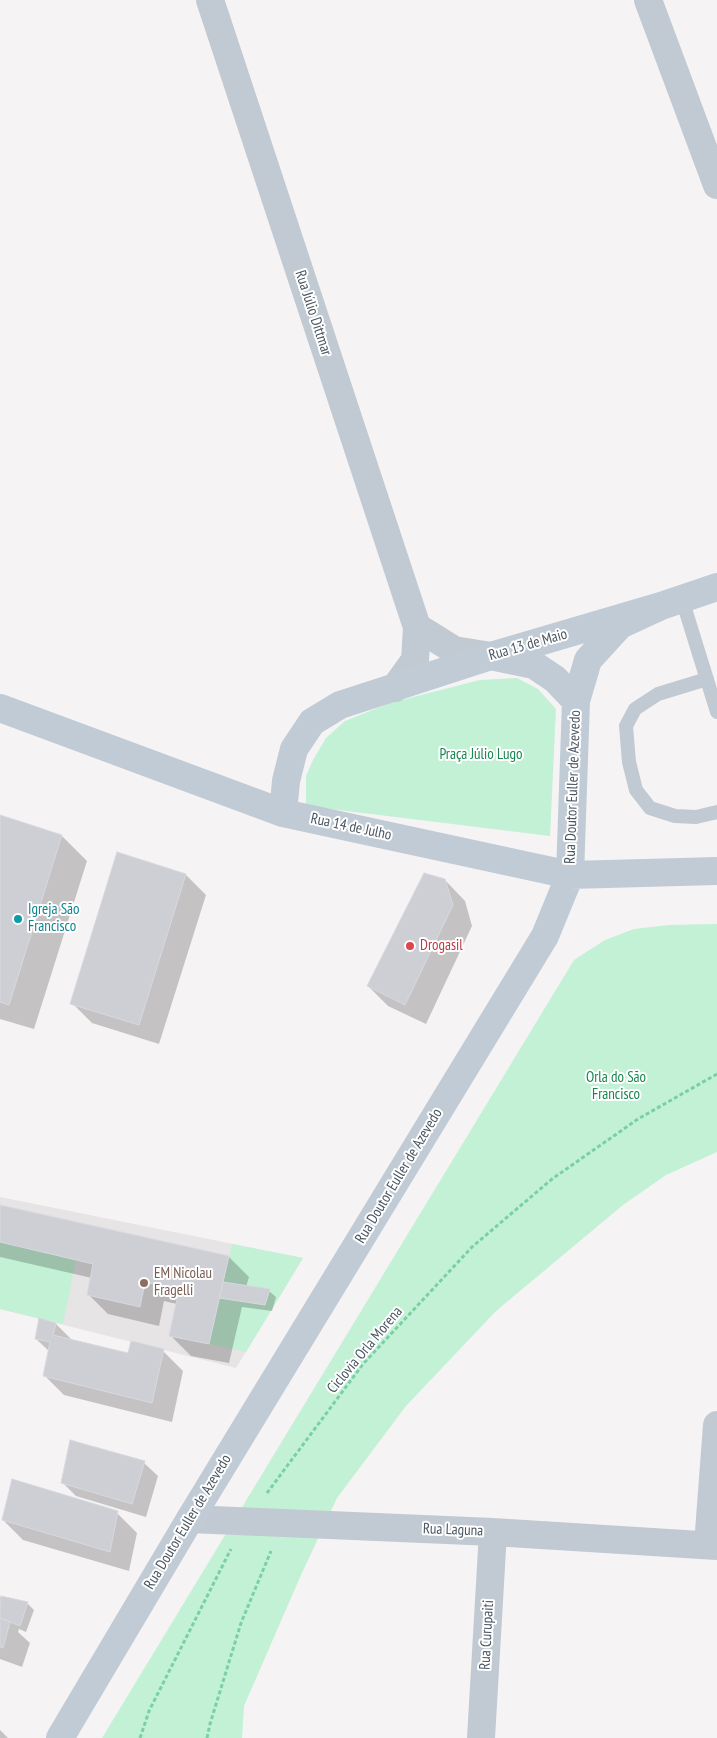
<!DOCTYPE html>
<meta charset="utf-8">
<style>
body{margin:0}
canvas{display:block;background:#f5f3f3}
</style>
<canvas width="717" height="1738"></canvas>
<script>
const ctx = document.querySelector('canvas').getContext('2d');
ctx.lineJoin = 'round';
function paint(path, color) {
  ctx.fillStyle = color;
  ctx.fill(path, 'evenodd');
}
function poly(rows) {
  const path = new Path2D();
  for (const r of rows) {
    path.moveTo(r[0], r[1]);
    for (let i = 2; i < r.length; i += 2) path.lineTo(r[i], r[i + 1]);
  }
  return path;
}
function stroke(path, color, width, dash) {
  ctx.strokeStyle = color;
  ctx.lineWidth = width;
  ctx.lineCap = dash ? 'butt' : 'round';
  ctx.setLineDash(dash || []);
  ctx.stroke(path);
}
function write(font, color, halo, rows, align = 'center') {
  ctx.font = font + ' "PT Sans Narrow",sans-serif';
  ctx.lineWidth = 4;
  ctx.setLineDash([]);
  ctx.textBaseline = 'middle';
  ctx.strokeStyle = halo;
  ctx.fillStyle = color;
  for (const [text, x, y, turn = 0] of rows) {
    ctx.save();
    ctx.translate(x, y);
    ctx.rotate((+turn || 0) * Math.PI / 180);
    ctx.textAlign = isNaN(turn) ? turn : align;
    if (halo) ctx.strokeText(text, 0, 0);
    ctx.fillText(text, 0, 0);
    ctx.restore();
  }
}
paint(poly([
 [0,1197,303,1258,236,1368,0,1309]
]), '#e6e4e5');
paint(poly([
 [517,678,538,689,556,709,550,836,306,806,306,776,313,760,326,738,345,721,390,703,480,680],
 [717,924,717,1152,666,1175,623,1205,496,1311,406,1406,337,1498,301,1575,244,1706,242,1738,102,1738,574,960,605,940,634,929,669,925],
 [0,1242,76,1260,63,1324,0,1309],
 [232,1244,303,1258,246,1352,209,1344]
]), '#c3f1d5');
paint(poly([
 [0,816,62,836,87,861,34,1029,0,1019],
 [186,875,206,895,159,1044,92,1023,72,1003],
 [445,880,465,901,472,926,426,1024,388,1006,368,986],
 [0,1206,229,1257,249,1277,246,1287,269,1291,276,1297,272,1311,242,1307,229,1363,191,1356,171,1336,177,1304,164,1301,159,1326,108,1314,88,1294,92,1278,0,1257],
 [56,1324,73,1341,129,1355,163,1351,183,1371,172,1422,64,1395,44,1375,50,1352,36,1339],
 [144,1463,158,1476,146,1517,76,1496,62,1482],
 [117,1513,137,1533,129,1571,23,1540,3,1520],
 [0,1597,27,1603,34,1610,26,1632,19,1629,18,1632,30,1643,22,1667,0,1659],
 [0,1730,8,1738,0,1738]
]), '#0003');
const building = poly([
 [0,815,62,835,9,1005,0,1002,0,815],
 [117,852,186,874,139,1025,70,1004,117,852],
 [424,873,445,879,453,905,405,1005,367,986,424,873],
 [0,1205,229,1256,209,1344,169,1336,179,1290,145,1282,140,1307,87,1295,93,1264,0,1242,0,1205],
 [223,1282,270,1289,265,1305,219,1298,223,1282],
 [39,1318,56,1323,53,1335,128,1353,131,1341,164,1349,152,1403,43,1376,50,1342,35,1339,39,1318],
 [70,1440,145,1461,132,1504,61,1483,70,1440],
 [12,1479,118,1511,110,1552,2,1520,12,1479],
 [1,1596,28,1602,20,1626,0,1618,1,1596],
 [0,1618,10,1622,3,1648,0,1647,0,1618]
]);
paint(building, '#cdcfd5');
stroke(building, '#d7d9de', 1);
stroke(poly([
 [267,1493,363,1364,472,1247,552,1179,638,1119,717,1074],
 [140,1738,149,1711,231,1549],
 [207,1738,210,1724,241,1623,271,1551]
]), '#7ad0a6', 3, [4, 2.5]);
stroke(poly([
 [682,599,717,712],
 [707,679,658,694,635,709,626,726,629,762,636,790,650,808,675,816,696,817,717,812]
]), '#c1cad2', 14);
stroke(poly([
 [210,0,417,627,415,660,395,688],
 [648,0,717,185],
 [417,627,454,650,491,656],
 [190,1519,493,1532,717,1546],
 [708,1545,717,1425],
 [481,1738,493,1532]
]), '#c1cad2', 28);
stroke(poly([
 [495,657,534,665,555,679,576,701],
 [0,708,283,813,570,875,717,871],
 [283,813,286,781,294,749,312,722,340,705,491,656,661,606,717,587],
 [60,1738,190,1519,545,936,570,875,576,701,588,660,620,625,661,606]
]), '#c1cbd6', 28);
for (const [x, y, r, color] of [
 [18,919,5,"#0f9aa8"],
 [410,946,5,"#e0444e"],
 [144,1283,5,"#8d6e63"]
]) {
  const dot = new Path2D();
  dot.arc(x, y, r, 0, 2 * Math.PI);
  ctx.fillStyle = color;
  ctx.fill(dot);
  stroke(dot, '#fff', 2);
}
write('15px', '#4a5661', '#fff', [
 ["Rua Júlio Dittmar",313,313,72],
 ["Rua 13 de Maio",528,645,-16],
 ["Rua Doutor Euller de Azevedo",573,787,-88],
 ["Rua 14 de Julho",351,827,12],
 ["Rua Doutor Euller de Azevedo",399,1176,-59],
 ["Ciclovia Orla Morena",365,1350,-50],
 ["Rua Doutor Euller de Azevedo",188,1522,-59],
 ["Rua Laguna",453,1530,2],
 ["Rua Curupaiti",487,1635,-87]
]);
write('15px', '#17864f', '#fff', [
 ["Praça Júlio Lugo",481,755],
 ["Orla do São",616,1078],
 ["Francisco",616,1095]
]);
write('15px', '#0d838f', '#fff', [
 ["Igreja São",28,910],
 ["Francisco",28,927]
], 'left');
write('15px', '#be3a42', '#fff', [
 ["Drogasil",420,946]
], 'left');
write('15px', '#785e54', '#fff', [
 ["EM Nicolau",154,1274],
 ["Fragelli",154,1291]
], 'left');
</script>
